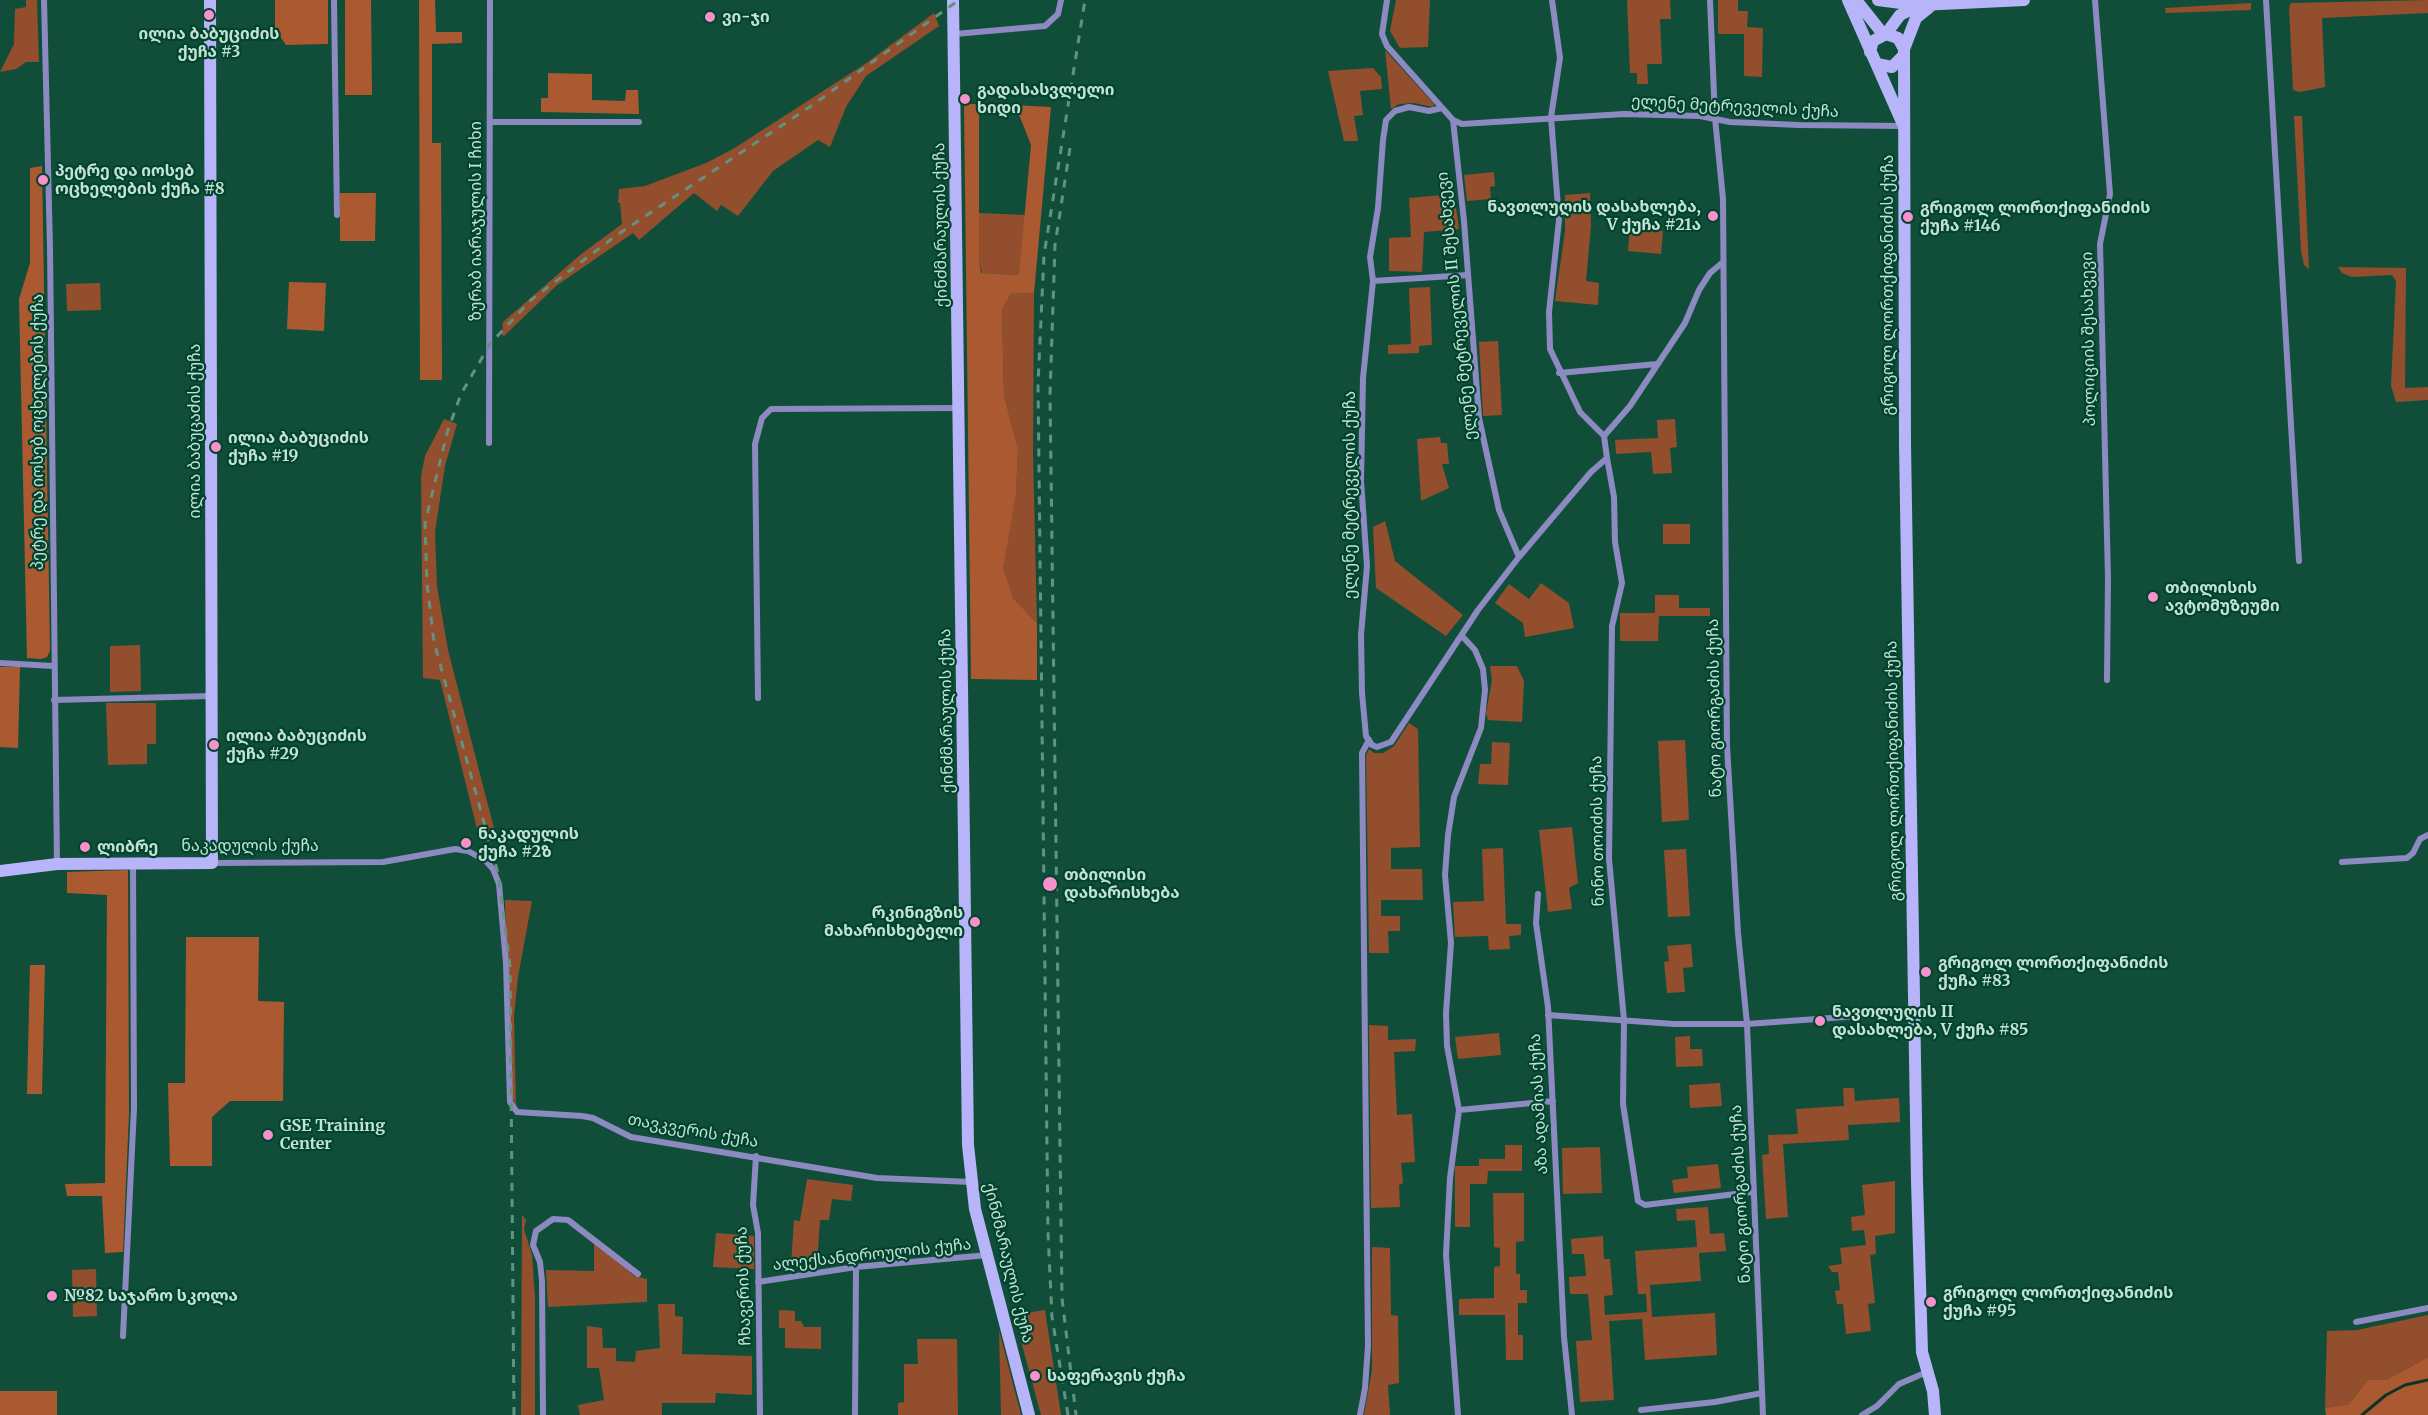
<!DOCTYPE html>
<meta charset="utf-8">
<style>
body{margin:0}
canvas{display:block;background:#104e39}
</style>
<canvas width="2428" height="1415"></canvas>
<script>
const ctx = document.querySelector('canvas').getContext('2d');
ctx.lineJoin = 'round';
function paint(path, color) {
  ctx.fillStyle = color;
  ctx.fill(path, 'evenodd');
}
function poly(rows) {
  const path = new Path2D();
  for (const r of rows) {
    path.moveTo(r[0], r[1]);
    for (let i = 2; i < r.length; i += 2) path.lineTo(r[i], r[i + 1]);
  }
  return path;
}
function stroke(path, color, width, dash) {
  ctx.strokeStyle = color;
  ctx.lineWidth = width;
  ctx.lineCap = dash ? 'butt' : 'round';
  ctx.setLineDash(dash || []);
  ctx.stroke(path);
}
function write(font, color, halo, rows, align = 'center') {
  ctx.font = font + ' Merriweather,"Noto Sans Georgian",serif';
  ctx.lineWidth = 4.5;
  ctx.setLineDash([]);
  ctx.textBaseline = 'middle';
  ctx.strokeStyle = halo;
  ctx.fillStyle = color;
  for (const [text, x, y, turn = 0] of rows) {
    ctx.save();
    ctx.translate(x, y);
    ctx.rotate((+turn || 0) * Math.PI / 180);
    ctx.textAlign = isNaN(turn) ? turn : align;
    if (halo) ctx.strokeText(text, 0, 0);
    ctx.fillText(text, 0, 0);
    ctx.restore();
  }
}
paint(poly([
 [26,0,37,0,39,62,26,62,16,69,0,72,14,44,15,9,26,7],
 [1396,0,1430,0,1428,47,1400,48,1390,31],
 [1627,0,1670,0,1671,19,1660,19,1662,64,1647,64,1648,84,1637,84,1637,73,1630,73],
 [1718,0,1738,0,1738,11,1748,11,1747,27,1763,28,1762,77,1744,76,1744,34,1718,34],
 [2428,0,2428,13,2322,18,2325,87,2300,92,2293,90,2289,8,2291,3],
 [2251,3,2251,10,2166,13,2165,8],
 [934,13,939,26,866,76,846,107,830,147,818,140,773,171,738,216,721,205,717,211,694,193,639,240,633,233,556,286,504,336,502,335,503,322,580,255,622,224,620,203,618,203,619,189,645,186,706,163,733,149,865,64],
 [1385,50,1434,104,1433,107,1414,103,1399,104,1391,109],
 [1373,68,1381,77,1382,89,1360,91,1363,115,1354,116,1358,141,1344,141,1328,71],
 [2294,116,2302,116,2309,269,2304,265,2301,251],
 [1494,172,1495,186,1490,187,1491,199,1467,201,1464,175],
 [1590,193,1591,226,1586,281,1599,283,1598,305,1555,301,1565,231,1565,195],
 [1454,194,1459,229,1424,232,1422,272,1389,271,1389,238,1411,237,1409,198],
 [979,213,1025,215,1020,275,982,273,979,261],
 [1630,228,1663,231,1661,254,1628,251],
 [2338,267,2406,268,2405,388,2428,387,2428,400,2396,402,2391,386,2396,281,2392,275,2352,277,2342,273],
 [100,283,101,310,67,311,66,284],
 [1430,287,1432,345,1419,346,1419,353,1388,354,1388,345,1411,344,1409,288],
 [1034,293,1033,453,1037,623,1013,598,1002,568,1016,495,1018,449,1004,395,1002,309,1011,294],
 [1498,341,1502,415,1483,416,1479,342],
 [444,419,457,424,445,466,435,532,437,586,448,650,496,836,480,841,440,680,423,678,421,476,425,456],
 [1675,419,1677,447,1670,448,1672,473,1653,474,1651,452,1616,454,1615,440,1658,438,1657,420],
 [1440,437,1441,443,1447,443,1449,464,1442,464,1449,488,1421,501,1417,439],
 [1385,521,1395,561,1463,615,1446,636,1376,588,1373,527],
 [1663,524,1690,524,1690,544,1663,544],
 [1541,583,1569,603,1574,628,1525,637,1523,623,1495,603,1509,584,1529,599],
 [1655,595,1679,595,1679,608,1710,608,1710,616,1659,616,1658,641,1620,641,1620,613,1655,613],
 [140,645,141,691,110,692,110,646],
 [1490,666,1517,666,1524,681,1522,722,1488,720,1486,713,1492,680],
 [106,703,156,703,156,744,147,744,147,764,108,765],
 [1409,723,1418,729,1420,847,1391,848,1391,869,1422,869,1423,900,1381,900,1381,916,1400,916,1400,931,1388,931,1389,953,1369,953,1366,755,1369,749,1374,753,1383,753,1394,746],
 [1685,740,1689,820,1662,822,1658,741],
 [1492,742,1510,743,1508,785,1478,784,1480,764,1491,764],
 [1572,827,1578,883,1569,888,1572,909,1548,912,1539,830],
 [1503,848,1506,924,1521,924,1521,935,1509,936,1510,949,1489,950,1488,936,1455,937,1453,902,1484,901,1482,849],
 [1686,849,1690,916,1668,917,1664,850],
 [505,900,532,901,518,977,514,1016,516,1106,511,1094],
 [1691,944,1693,967,1683,968,1685,992,1667,993,1664,962,1669,961,1667,946],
 [1369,1025,1388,1026,1388,1040,1416,1039,1415,1051,1394,1052,1397,1115,1412,1114,1415,1162,1401,1163,1403,1183,1399,1185,1400,1207,1371,1208],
 [1499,1033,1501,1055,1458,1059,1455,1037],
 [1690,1036,1690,1049,1702,1049,1703,1066,1676,1067,1675,1037],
 [1720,1083,1722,1106,1690,1108,1689,1085],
 [1843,1088,1854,1088,1855,1101,1899,1098,1900,1122,1848,1125,1849,1140,1783,1144,1788,1217,1766,1219,1762,1155,1769,1154,1768,1135,1798,1134,1796,1109,1844,1106],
 [1505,1145,1522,1145,1522,1171,1488,1171,1487,1184,1470,1184,1470,1227,1455,1227,1455,1166,1479,1166,1479,1159,1505,1159],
 [1600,1147,1602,1193,1563,1194,1562,1148],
 [1718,1164,1721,1188,1674,1193,1672,1180,1688,1178,1687,1167],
 [807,1179,853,1185,851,1201,832,1199,829,1220,820,1220,817,1263,791,1266,794,1220,800,1221],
 [1895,1181,1895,1233,1875,1236,1876,1254,1870,1255,1875,1303,1868,1304,1871,1331,1846,1334,1843,1304,1837,1304,1835,1291,1840,1290,1838,1272,1832,1272,1828,1266,1842,1264,1840,1248,1866,1245,1864,1230,1852,1231,1851,1217,1865,1215,1862,1185],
 [1493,1193,1524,1193,1524,1241,1516,1242,1516,1274,1520,1274,1520,1290,1527,1290,1527,1303,1518,1303,1518,1335,1523,1335,1523,1360,1506,1360,1505,1315,1459,1315,1459,1299,1494,1298,1494,1267,1500,1266,1500,1248,1494,1247],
 [1708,1207,1710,1234,1724,1233,1726,1251,1699,1253,1701,1281,1650,1285,1652,1317,1715,1313,1717,1355,1645,1360,1642,1319,1609,1321,1614,1400,1580,1402,1576,1341,1592,1340,1588,1294,1570,1294,1569,1277,1586,1276,1584,1254,1572,1254,1571,1239,1603,1236,1604,1259,1610,1259,1613,1295,1604,1296,1605,1315,1647,1312,1646,1294,1638,1294,1635,1251,1697,1247,1695,1220,1677,1221,1676,1209],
 [522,1215,526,1220,524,1229,532,1255,535,1298,535,1415,521,1415],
 [716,1233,754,1236,754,1269,713,1267],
 [594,1242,616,1258,634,1276,647,1279,647,1302,548,1307,546,1270,594,1271],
 [1372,1247,1390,1248,1391,1315,1398,1316,1399,1383,1388,1385,1390,1415,1364,1415,1372,1370],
 [96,1269,97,1316,73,1317,72,1270],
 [658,1304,675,1304,675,1316,683,1317,682,1354,752,1356,752,1395,716,1393,715,1403,662,1403,662,1415,580,1415,578,1405,604,1400,599,1368,587,1368,587,1326,602,1328,603,1348,616,1348,616,1361,635,1362,636,1351,660,1348],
 [779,1310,795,1311,795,1321,801,1321,804,1327,821,1327,821,1349,785,1348,785,1328,779,1328],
 [1045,1310,1061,1415,1041,1415,1014,1315],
 [2428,1315,2428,1357,2386,1380,2368,1380,2349,1404,2325,1408,2327,1331,2357,1330],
 [999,1330,1021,1415,1001,1415],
 [917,1339,957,1339,958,1415,888,1415,898,1415,898,1403,904,1402,904,1364,918,1364]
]), '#924e2d');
paint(poly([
 [275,0,328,0,328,44,286,45,275,29],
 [345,0,371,0,372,95,345,95],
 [419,0,435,0,436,32,462,32,462,43,432,44,432,143,441,143,442,380,420,380],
 [548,73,592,74,592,100,625,101,626,90,638,90,639,114,541,112,541,98,548,98],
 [964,104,979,104,979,261,981,273,1019,275,1031,145,1020,117,1012,105,1051,107,1034,293,1011,294,1002,309,1004,395,1018,449,1016,495,1003,568,1013,598,1037,623,1037,680,971,679],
 [42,166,50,651,47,657,41,659,27,658,19,299,30,263,30,168],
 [340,193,376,193,375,241,340,241],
 [289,282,326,283,324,331,287,329],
 [0,667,20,667,18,748,0,747],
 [128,870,129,1113,123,1252,105,1253,102,1196,67,1196,65,1184,105,1183,107,895,67,893,67,872],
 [186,937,259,937,258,1001,284,1002,283,1101,230,1101,212,1117,212,1166,170,1166,168,1083,185,1083],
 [30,965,45,965,42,1094,27,1094],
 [2428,1357,2428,1415,2326,1415,2325,1408,2349,1404,2368,1380,2386,1380],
 [0,1391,57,1391,57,1415,0,1415]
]), '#aa5931');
stroke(poly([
 [2362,1415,2386,1395,2405,1385,2428,1380]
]), '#0e3225', 3);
stroke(poly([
 [44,0,50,248,57,864],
 [334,0,337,215],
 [1387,0,1382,34,1387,46,1453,120,1462,124,1624,114,1700,116,1730,122,1799,125,1904,126],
 [1552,0,1560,58,1551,117,1559,220,1549,312,1550,349,1580,412,1604,436],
 [1710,0,1715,118,1723,199,1727,746,1738,933,1747,1024,1763,1415],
 [2095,0,2110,194,2100,244,2108,578,2107,680],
 [2266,0,2299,561],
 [955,34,1045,26,1058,14,1061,0],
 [1442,108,1429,111,1409,107,1395,111,1386,120,1383,140,1378,208,1370,257,1373,281,1363,378,1361,481,1367,566,1361,635,1362,693,1366,736,1372,745,1377,747,1391,742,1478,610,1519,557,1591,472,1607,458,1604,436,1630,406,1685,323,1699,290,1710,273,1722,263],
 [1453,120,1464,221,1479,418,1499,510,1519,557],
 [490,122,639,122],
 [1373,281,1468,275],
 [1559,373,1657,364],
 [489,443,490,0],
 [1607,458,1614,497,1615,542,1622,583,1612,626,1609,859,1624,1020,1623,1104,1638,1201,1645,1205,1752,1192],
 [0,663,53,666],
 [758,698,755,444,762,418,771,409,960,408],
 [54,700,211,696],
 [2342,862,2407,858,2413,853,2420,839,2428,835],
 [212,863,383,862,455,849,468,851,486,861,493,869,499,884,506,963,510,1102,517,1112,582,1116,593,1118,631,1137,877,1178,971,1182],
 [1538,894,1536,923,1548,1007,1564,1337,1572,1415],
 [1548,1015,1674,1024,1747,1024,1915,1012],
 [1459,1110,1553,1101],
 [756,1156,753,1205,758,1233,760,1415],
 [758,1282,856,1267,988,1255],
 [2356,1322,2428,1308],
 [123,1336,134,1108,133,863],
 [1641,1410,1715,1402,1762,1393],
 [543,1415,542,1281,540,1262,533,1245,536,1231,553,1219,568,1220,638,1274],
 [855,1415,856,1267],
 [1360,1415,1365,1388,1368,1346,1362,753,1369,740],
 [1458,1415,1446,1255,1450,1178,1459,1110,1447,1046,1446,1013,1451,943,1445,875,1448,835,1454,797,1481,728,1485,690,1483,669,1475,650,1462,636],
 [1862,1415,1877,1406,1899,1384,1927,1372]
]), '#8c8ac1', 6);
stroke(poly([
 [953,0,968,1145,975,1209,1029,1415],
 [1848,0,1902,122],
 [1856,0,1883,34],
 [1878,0,1916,5],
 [1886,34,1900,15,1920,5,2024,0],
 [1904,49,1916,18,1932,5],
 [1870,52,1873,41,1886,34,1898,38,1904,49,1905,444,1917,1181,1922,1352,1933,1391,1935,1415],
 [1877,64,1892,67,1903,56],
 [0,871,57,864,212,863,210,0]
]), '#b7b4f9', 12);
stroke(poly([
 [1070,148,1055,245,1050,394,1062,1298,1076,1415],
 [514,1415,510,965,498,873,434,642,427,584,425,523,447,433,461,394,490,344,531,300,617,235,811,106,959,0],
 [1068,1415,1052,1317,1048,1233,1038,384,1044,255,1085,0]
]), '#639280', 3, [8, 8]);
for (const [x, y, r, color] of [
 [209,15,6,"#f890cb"],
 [710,17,6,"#f890cb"],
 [965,99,6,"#f890cb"],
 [43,180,6,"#f890cb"],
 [1713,216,6,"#f890cb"],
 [1908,217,6,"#f890cb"],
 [216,447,6,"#f890cb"],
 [2153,597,6,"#f890cb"],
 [214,745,6,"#f890cb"],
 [466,843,6,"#f890cb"],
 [85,847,6,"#f890cb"],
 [1050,884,8,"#f890cb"],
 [975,922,6,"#f890cb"],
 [1926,972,6,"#f890cb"],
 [1820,1021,6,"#f890cb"],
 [268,1135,6,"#f890cb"],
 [52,1296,6,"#f890cb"],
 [1931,1302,6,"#f890cb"],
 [1035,1376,6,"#f890cb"]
]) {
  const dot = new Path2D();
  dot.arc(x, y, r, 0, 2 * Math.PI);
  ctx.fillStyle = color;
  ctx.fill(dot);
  stroke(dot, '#00432f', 2);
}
write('bold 16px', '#c4e1d3', '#00432f', [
 ["ვი-ჯი",722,17],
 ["ილია ბაბუციძის",209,34,"center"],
 ["ქუჩა #3",209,52,"center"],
 ["გადასასვლელი",977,90],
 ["ხიდი",977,108],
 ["პეტრე და იოსებ",55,171],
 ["ოცხელების ქუჩა #8",55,189],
 ["ნავთლუღის დასახლება,",1701,207,"right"],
 ["V ქუჩა #21ა",1701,225,"right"],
 ["გრიგოლ ლორთქიფანიძის",1920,208],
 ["ქუჩა #146",1920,226],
 ["ილია ბაბუციძის",228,438],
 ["ქუჩა #19",228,456],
 ["თბილისის",2165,588],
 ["ავტომუზეუმი",2165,606],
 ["ილია ბაბუციძის",226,736],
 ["ქუჩა #29",226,754],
 ["ნაკადულის",478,834],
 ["ქუჩა #2ზ",478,852],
 ["ლიბრე",97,847],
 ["თბილისი",1064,875],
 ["დახარისხება",1064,893],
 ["რკინიგზის",963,913,"right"],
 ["მახარისხებელი",963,931,"right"],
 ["გრიგოლ ლორთქიფანიძის",1938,963],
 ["ქუჩა #83",1938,981],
 ["ნავთლუღის II",1832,1012],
 ["დასახლება, V ქუჩა #85",1832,1030],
 ["GSE Training",280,1126],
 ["Center",280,1144],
 ["გრიგოლ ლორთქიფანიძის",1943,1293],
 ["ქუჩა #95",1943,1311],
 ["№82 საჯარო სკოლა",64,1296],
 ["საფერავის ქუჩა",1047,1376]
], 'left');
write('16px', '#c4e1d3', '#00432f', [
 ["ელენე მეტრეველის ქუჩა",1735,107,3],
 ["ზურაბ იარაჯულის I ჩიხი",476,221,-90],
 ["ქინძმარაულის ქუჩა",941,225,-91],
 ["გრიგოლ ლორთქიფანიძის ქუჩა",1888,285,-90],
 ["ელენე მეტრეველის II შესახვევი",1457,306,-96],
 ["პოლიციის შესახვევი",2089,339,-91],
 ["ილია ბაბუცაძის ქუჩა",195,431,-90],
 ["პეტრე და იოსებ ოცხელების ქუჩა",38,432,-90],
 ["ელენე მეტრეველის ქუჩა",1350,495,-90],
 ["ნატო გიორგაძის ქუჩა",1715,708,-91],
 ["ქინძმარაულის ქუჩა",947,711,-91],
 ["გრიგოლ ლორთქიფანიძის ქუჩა",1894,771,-91],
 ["ნინო თოიძის ქუჩა",1598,831,-91],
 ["ნაკადულის ქუჩა",250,846],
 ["აზა ადამიას ქუჩა",1539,1104,-93],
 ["თავკვერის ქუჩა",693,1131,10],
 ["ნატო გიორგაძის ქუჩა",1741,1194,-93],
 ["ალექსანდროულის ქუჩა",872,1255,-6],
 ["ქინძმარაულის ქუჩა",1008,1263,76],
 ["ჩხავერის ქუჩა",744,1286,-92]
]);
</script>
